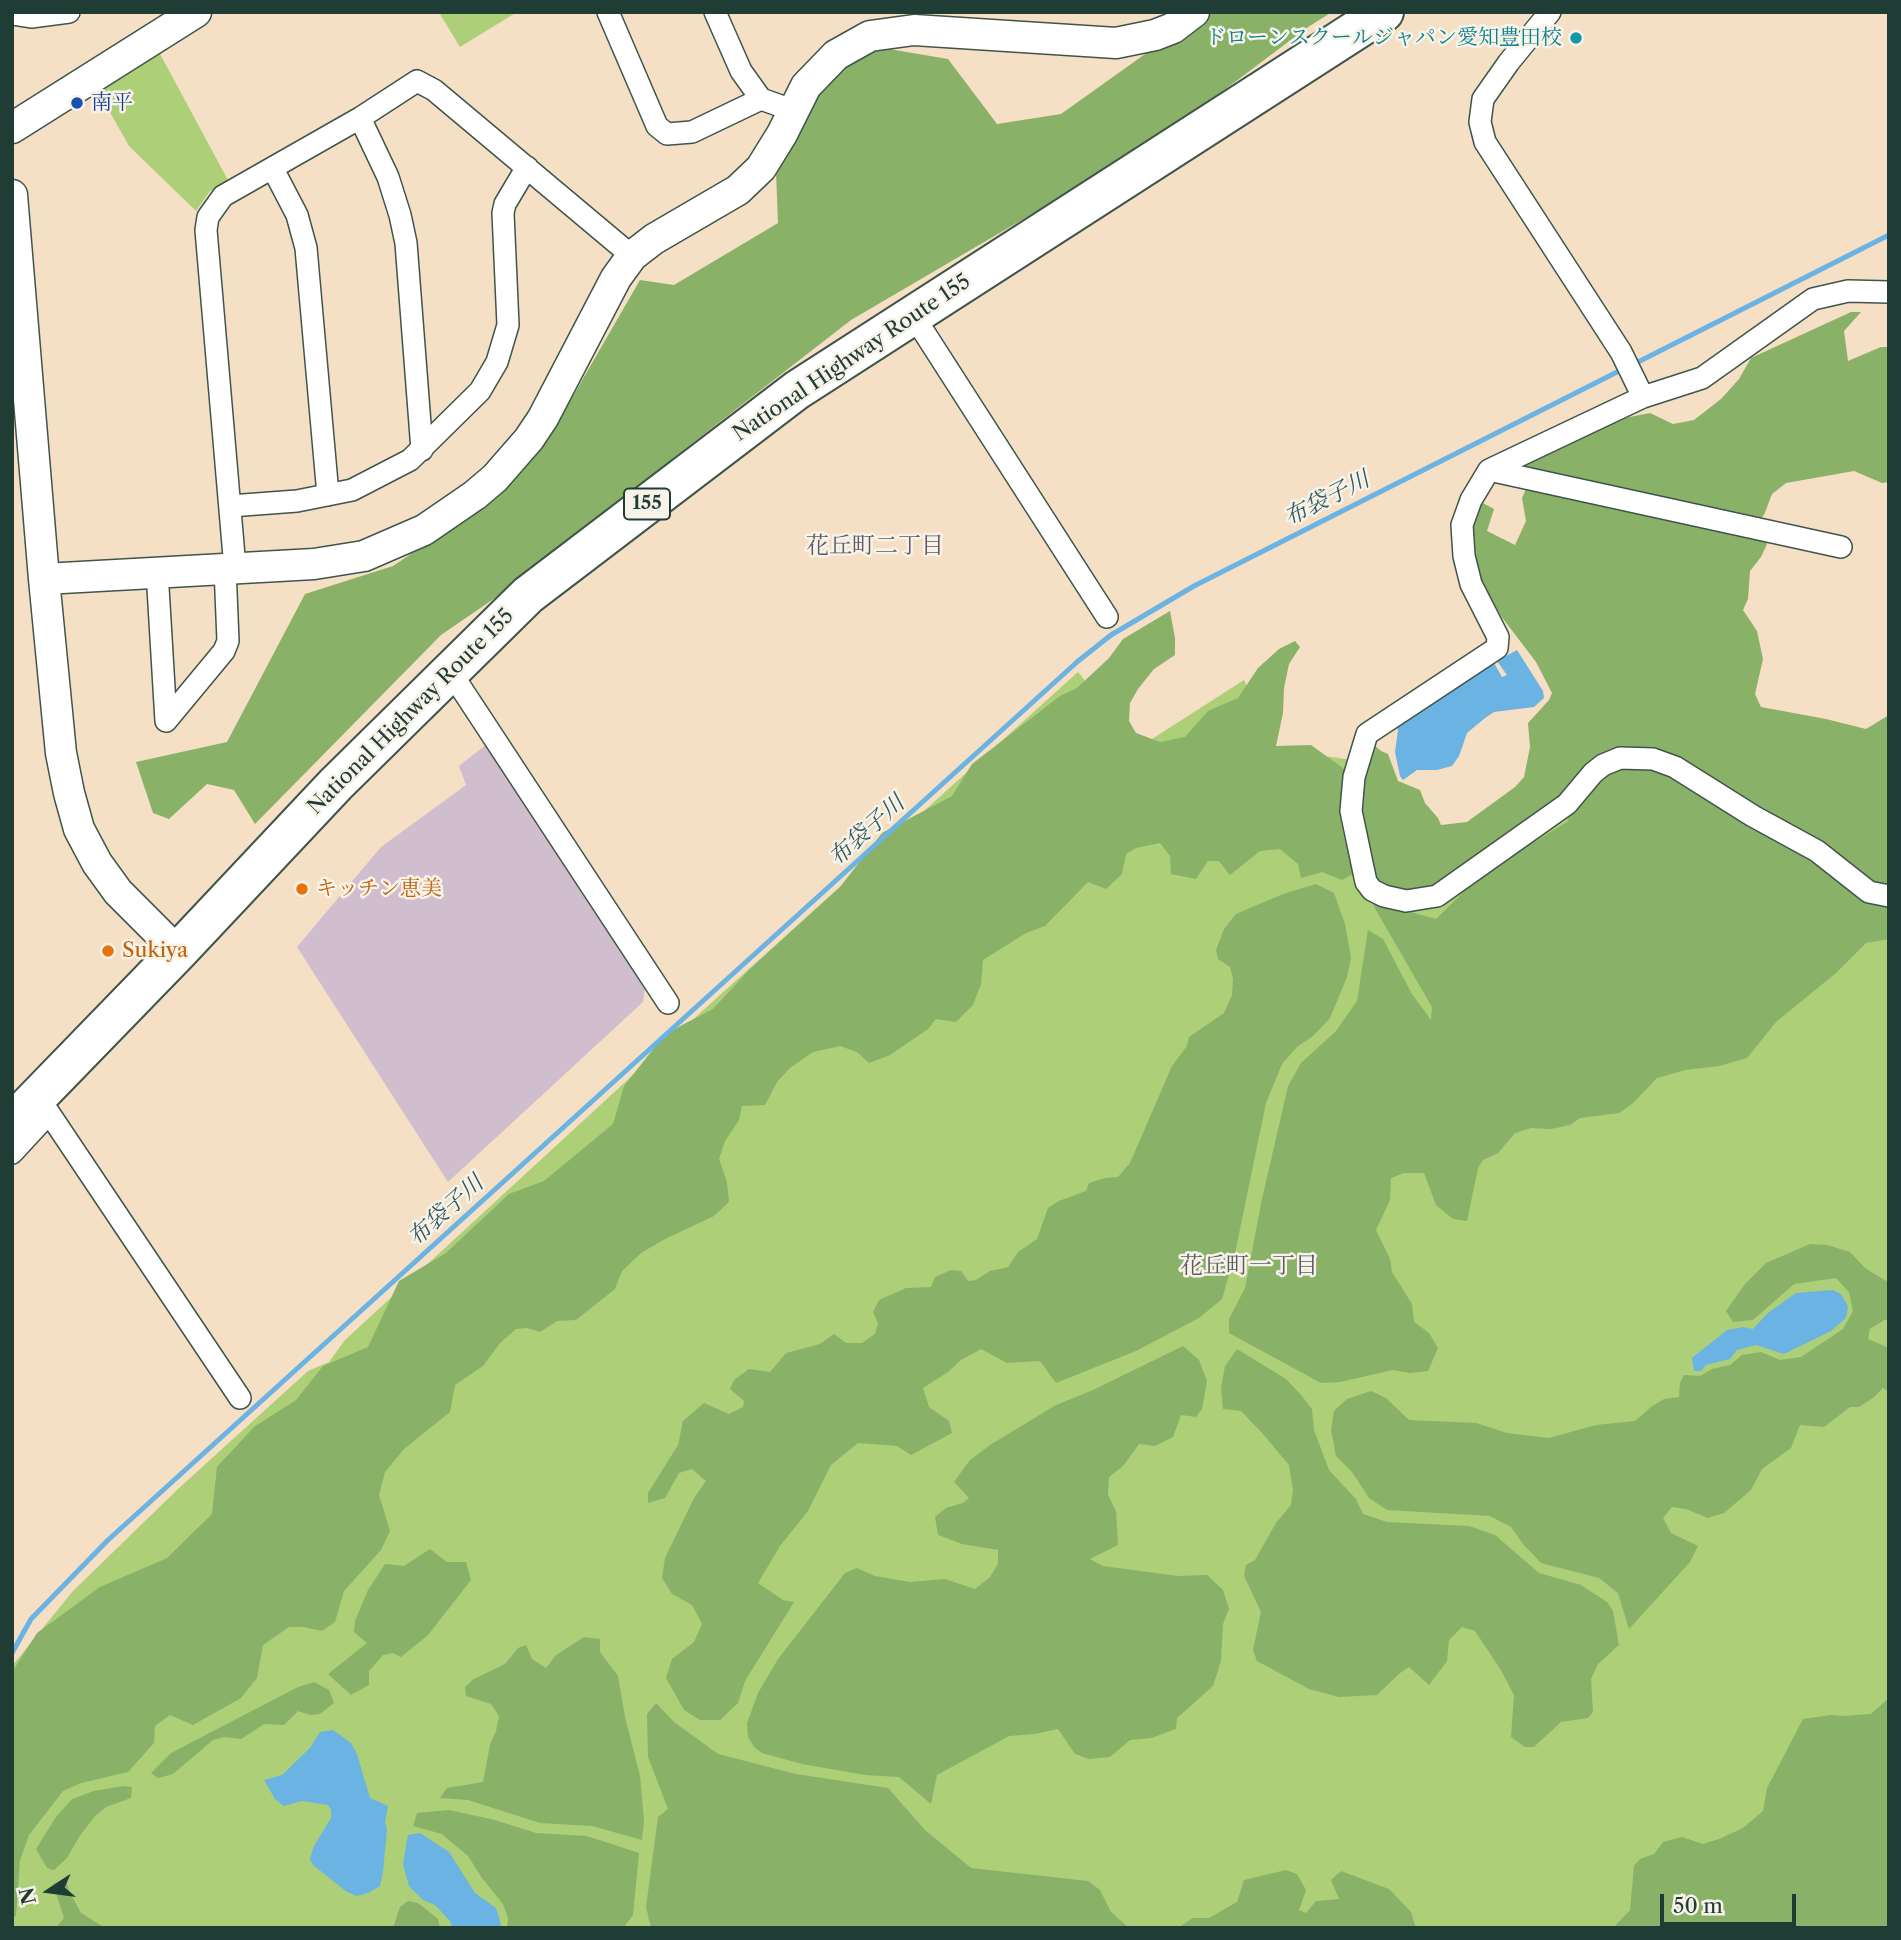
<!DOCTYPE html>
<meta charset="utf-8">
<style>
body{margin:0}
#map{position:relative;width:1901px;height:1940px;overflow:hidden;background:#f5dfc5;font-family:"Libre Caslon Text",serif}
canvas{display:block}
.frame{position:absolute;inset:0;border:14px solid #1f3d34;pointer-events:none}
.north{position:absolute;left:14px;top:1856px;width:70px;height:70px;-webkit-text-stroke:5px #f7f3e8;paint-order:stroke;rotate:257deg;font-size:19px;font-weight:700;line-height:28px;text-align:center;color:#1f3d34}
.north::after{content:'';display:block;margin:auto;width:24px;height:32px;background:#1f3d34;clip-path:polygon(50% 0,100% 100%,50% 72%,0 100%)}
.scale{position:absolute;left:1660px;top:1894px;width:136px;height:32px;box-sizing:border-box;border:4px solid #1f3d34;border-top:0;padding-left:9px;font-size:21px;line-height:24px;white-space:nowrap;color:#1f3d34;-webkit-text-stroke:5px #f7f3e8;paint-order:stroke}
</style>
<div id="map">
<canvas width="1901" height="1940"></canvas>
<div class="frame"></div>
<div class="north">N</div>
<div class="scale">50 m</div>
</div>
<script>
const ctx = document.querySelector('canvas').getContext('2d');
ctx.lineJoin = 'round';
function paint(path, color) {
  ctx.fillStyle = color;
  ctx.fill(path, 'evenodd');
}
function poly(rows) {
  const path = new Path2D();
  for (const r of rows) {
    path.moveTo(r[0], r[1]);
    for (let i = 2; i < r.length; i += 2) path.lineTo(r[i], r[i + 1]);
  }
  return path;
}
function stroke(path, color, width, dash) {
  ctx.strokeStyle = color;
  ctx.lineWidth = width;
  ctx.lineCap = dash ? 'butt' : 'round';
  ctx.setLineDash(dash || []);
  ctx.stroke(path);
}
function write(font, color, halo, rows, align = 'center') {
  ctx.font = font + ' "Libre Caslon Text","Noto Serif JP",serif';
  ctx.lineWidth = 5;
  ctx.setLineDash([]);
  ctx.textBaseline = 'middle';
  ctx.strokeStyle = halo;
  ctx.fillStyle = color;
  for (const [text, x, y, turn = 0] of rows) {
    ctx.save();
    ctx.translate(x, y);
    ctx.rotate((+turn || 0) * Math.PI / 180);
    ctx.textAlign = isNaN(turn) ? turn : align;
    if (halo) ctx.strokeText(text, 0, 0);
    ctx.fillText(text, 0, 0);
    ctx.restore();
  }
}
paint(poly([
 [487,744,645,988,643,1002,448,1182,297,947,381,847,466,785,459,766]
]), '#d0bdcd');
paint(poly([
 [443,12,517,12,460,47,440,14],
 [159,52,229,182,210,191,196,211,129,146,98,91],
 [1078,672,1138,748,1244,680,1277,749,1352,760,1351,847,1568,810,1655,767,1889,902,1889,1928,12,1928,12,1666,73,1591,178,1489,308,1371,329,1362,345,1340,710,1004]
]), '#accf78');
paint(poly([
 [1204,12,1332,12,1308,27,1199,109,1049,204,851,320,672,459,562,552,441,635,255,824,234,790,207,784,169,819,153,813,136,762,227,742,305,594,393,566,463,519,520,469,558,422,640,280,674,285,778,223,776,172,834,65,883,48,948,59,997,124,1061,114],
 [1851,312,1861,312,1844,331,1848,361,1881,347,1889,347,1889,482,1882,483,1854,471,1786,483,1772,494,1764,515,1758,521,1767,544,1761,557,1750,571,1748,599,1743,610,1757,631,1763,659,1755,694,1761,707,1826,719,1866,729,1889,715,1889,888,1870,884,1819,845,1623,752,1564,797,1431,890,1408,892,1380,886,1371,879,1358,809,1360,786,1373,744,1381,751,1388,754,1398,781,1420,790,1425,803,1438,818,1441,825,1467,822,1515,787,1524,777,1530,747,1528,723,1549,700,1552,693,1536,662,1501,616,1480,580,1473,551,1473,522,1479,501,1494,509,1487,531,1515,545,1526,521,1522,498,1526,489,1526,460,1619,419,1650,413,1673,424,1694,420,1721,399,1739,379,1751,358],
 [1170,611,1175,638,1175,655,1154,669,1138,689,1130,703,1129,721,1136,733,1160,742,1185,737,1208,711,1238,698,1258,668,1279,649,1295,641,1300,647,1289,664,1284,688,1283,713,1276,746,1311,745,1347,771,1341,824,1353,874,1342,880,1322,872,1301,878,1298,864,1280,849,1260,851,1230,875,1219,861,1208,861,1196,879,1171,874,1170,856,1160,843,1136,848,1126,854,1122,874,1106,889,1088,882,1045,926,1026,933,983,960,981,984,973,1005,956,1022,936,1019,928,1029,890,1055,869,1063,857,1052,840,1046,813,1052,790,1068,777,1082,765,1105,742,1106,739,1120,725,1141,719,1159,727,1182,729,1202,714,1216,665,1239,641,1253,622,1271,615,1289,576,1320,557,1321,540,1332,527,1328,516,1329,500,1343,483,1366,455,1385,450,1412,404,1449,385,1472,379,1495,390,1531,381,1550,344,1591,335,1622,322,1631,304,1627,289,1627,263,1645,257,1678,241,1698,193,1725,170,1715,155,1726,154,1743,128,1772,81,1783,63,1791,29,1835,20,1860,16,1916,12,1918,12,1672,37,1633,100,1587,167,1558,212,1514,217,1467,254,1427,296,1400,323,1366,368,1347,399,1281,446,1253,509,1194,544,1181,613,1124,624,1086,665,1034,713,1009,749,970,840,887,882,833,952,796,972,764,1060,696,1077,688,1109,658,1123,639],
 [1616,763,1666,769,1834,876,1889,899,1889,939,1866,943,1836,973,1776,1022,1747,1058,1719,1066,1685,1070,1657,1078,1632,1104,1619,1113,1580,1118,1570,1125,1551,1129,1531,1128,1515,1133,1498,1153,1483,1160,1478,1168,1467,1221,1453,1219,1436,1205,1424,1173,1404,1173,1391,1178,1390,1200,1376,1230,1390,1259,1392,1272,1412,1304,1414,1322,1429,1333,1438,1348,1428,1371,1410,1373,1393,1370,1340,1382,1321,1383,1229,1333,1229,1319,1245,1288,1262,1199,1288,1086,1301,1063,1336,1031,1357,1001,1368,930,1383,939,1412,994,1431,1020,1432,1007,1373,905,1375,902,1436,919,1484,872,1567,822,1581,786],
 [1316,884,1334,893,1345,924,1351,958,1347,977,1330,1018,1313,1036,1297,1047,1282,1064,1266,1103,1234,1258,1222,1299,1199,1318,1136,1351,1056,1383,1040,1361,1007,1363,981,1349,961,1360,948,1372,923,1388,929,1407,949,1421,952,1433,911,1455,897,1446,858,1443,831,1465,808,1511,780,1546,758,1583,783,1600,794,1602,745,1681,738,1703,720,1720,700,1720,684,1710,666,1678,672,1659,694,1642,702,1624,692,1605,672,1594,662,1578,665,1558,694,1498,706,1481,692,1469,679,1473,665,1498,648,1503,648,1493,678,1445,683,1421,704,1403,729,1414,743,1407,744,1401,730,1389,734,1380,749,1369,770,1372,786,1353,820,1344,834,1334,846,1343,862,1343,875,1334,878,1323,873,1312,879,1300,906,1288,931,1287,935,1277,951,1270,961,1271,968,1281,976,1280,990,1271,1008,1267,1018,1252,1037,1239,1048,1208,1059,1201,1086,1191,1089,1183,1105,1178,1118,1177,1130,1163,1172,1066,1187,1046,1189,1037,1224,1013,1232,995,1233,979,1230,967,1218,959,1216,950,1224,929,1236,914,1283,894],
 [1810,1244,1827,1245,1850,1252,1865,1268,1886,1281,1889,1280,1889,1319,1884,1320,1870,1329,1868,1339,1889,1348,1889,1392,1883,1388,1873,1398,1859,1407,1850,1407,1824,1427,1800,1425,1791,1448,1762,1469,1751,1490,1724,1513,1708,1518,1686,1509,1672,1507,1663,1518,1671,1533,1698,1546,1690,1562,1629,1629,1618,1593,1599,1578,1541,1563,1523,1544,1511,1527,1490,1516,1387,1510,1369,1498,1352,1472,1336,1456,1331,1430,1334,1411,1347,1399,1371,1391,1386,1398,1409,1420,1476,1423,1507,1433,1549,1438,1596,1425,1635,1421,1651,1407,1664,1399,1679,1397,1680,1383,1684,1375,1700,1376,1712,1369,1730,1365,1742,1355,1761,1352,1780,1360,1801,1357,1843,1329,1853,1311,1849,1292,1836,1278,1794,1284,1753,1320,1733,1322,1726,1311,1745,1284,1766,1263],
 [1183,1346,1199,1360,1207,1381,1202,1409,1196,1417,1181,1415,1173,1437,1155,1446,1139,1444,1123,1466,1109,1477,1108,1495,1116,1511,1118,1545,1090,1559,1103,1566,1178,1576,1207,1575,1223,1590,1229,1609,1223,1624,1221,1661,1213,1686,1177,1718,1176,1729,1151,1738,1130,1740,1110,1757,1089,1759,1075,1754,1058,1729,1035,1734,1009,1736,937,1775,931,1804,899,1777,865,1775,802,1764,762,1753,754,1747,748,1737,747,1723,758,1693,778,1659,845,1573,857,1568,875,1576,910,1582,945,1579,975,1589,990,1577,998,1564,998,1550,962,1544,938,1535,935,1517,946,1508,963,1503,969,1498,954,1482,970,1460,990,1445,1056,1405,1093,1390],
 [1237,1349,1286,1379,1302,1396,1312,1409,1314,1430,1329,1470,1356,1499,1363,1514,1387,1522,1469,1526,1495,1535,1539,1573,1581,1585,1607,1602,1613,1611,1619,1645,1598,1664,1591,1679,1593,1712,1588,1718,1561,1722,1534,1747,1525,1747,1511,1737,1514,1695,1501,1670,1475,1631,1462,1627,1449,1640,1447,1661,1429,1685,1409,1667,1400,1673,1377,1695,1339,1697,1309,1689,1257,1661,1253,1650,1261,1612,1244,1576,1246,1565,1255,1560,1276,1523,1291,1505,1293,1490,1289,1465,1263,1434,1241,1411,1223,1409,1221,1388,1225,1366],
 [430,1549,447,1562,466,1562,471,1580,428,1635,401,1657,393,1653,383,1655,369,1671,369,1685,351,1695,328,1674,367,1643,354,1632,355,1621,368,1590,385,1564,404,1566],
 [584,1637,600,1639,600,1652,618,1676,625,1717,640,1776,644,1821,642,1840,592,1826,540,1823,468,1800,440,1798,447,1788,483,1782,490,1745,496,1731,499,1716,491,1704,466,1696,465,1687,474,1679,505,1664,518,1648,526,1645,532,1659,546,1668,556,1655],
 [314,1682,329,1690,334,1703,320,1714,310,1715,298,1711,284,1725,264,1724,241,1739,224,1737,213,1740,173,1774,158,1778,151,1773,171,1753,298,1687],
 [1889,1698,1889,1928,1613,1928,1630,1910,1634,1866,1640,1859,1654,1854,1663,1842,1682,1837,1703,1844,1719,1839,1743,1828,1763,1811,1767,1788,1803,1719,1831,1715,1843,1716,1871,1714],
 [656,1703,674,1722,718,1754,796,1774,888,1788,925,1830,971,1868,1088,1881,1100,1890,1111,1912,1129,1928,651,1928,646,1907,658,1817,668,1809,648,1757,647,1714],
 [123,1786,132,1787,131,1798,106,1807,95,1816,79,1837,67,1858,54,1870,47,1868,36,1849,56,1817,72,1799,94,1791],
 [449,1810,495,1820,536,1833,587,1836,639,1853,633,1915,623,1928,507,1928,508,1918,503,1904,482,1878,468,1856,442,1834,413,1826,417,1813],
 [1286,1870,1297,1874,1306,1890,1299,1910,1306,1913,1316,1901,1339,1899,1331,1880,1341,1871,1389,1889,1411,1912,1416,1928,1151,1928,1181,1926,1193,1918,1209,1918,1237,1902,1244,1880],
 [66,1878,69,1891,81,1913,105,1928,56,1928,64,1918,53,1884],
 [408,1901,418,1903,438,1919,440,1928,393,1928,400,1907]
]), '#89b268');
paint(poly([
 [1517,650,1543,691,1544,698,1534,707,1494,712,1485,718,1467,733,1459,756,1452,766,1437,770,1417,770,1403,780,1400,776,1395,752,1398,730,1395,723,1494,663,1502,677,1507,675,1497,661],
 [1833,1290,1841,1294,1848,1306,1846,1318,1831,1331,1784,1354,1756,1345,1737,1350,1730,1359,1706,1365,1701,1371,1694,1371,1692,1358,1727,1330,1743,1327,1753,1329,1768,1313,1796,1293],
 [333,1730,351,1743,357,1754,370,1798,388,1806,385,1822,387,1829,383,1872,380,1886,368,1893,357,1896,347,1892,313,1865,310,1859,314,1846,331,1818,331,1810,328,1805,302,1801,284,1806,275,1799,264,1780,282,1775,310,1748,320,1732],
 [420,1833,449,1852,475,1893,496,1908,502,1928,452,1928,450,1921,435,1905,423,1900,409,1886,403,1864,408,1835]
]), '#6bb3e2');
stroke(poly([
 [1634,364,1889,235],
 [12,1653,31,1619,108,1540,1077,662,1111,635,1194,586,1625,368]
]), '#6bb3e2', 5);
const street = poly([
 [608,12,657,126,667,134,692,132,761,99,792,110],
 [715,12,741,71,761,99],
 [1550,12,1509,62,1483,99,1480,122,1485,142,1621,352,1643,397],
 [12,14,31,17,69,12],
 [360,118,388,177,400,215,406,243,422,450],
 [273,169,297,215,306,248,328,495],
 [1889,292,1848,291,1813,299,1702,378,1643,397,1489,470,1471,500,1462,525,1464,556,1471,584,1498,637,1497,648,1367,734,1354,777,1351,811,1366,882,1372,890,1384,896,1406,901,1437,896,1567,804,1593,773,1603,765,1620,758,1653,759,1675,767,1753,816,1817,851,1869,892,1889,896],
 [913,315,1107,617],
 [1489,470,1841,547],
 [230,506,297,501,352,490,410,460,480,391,497,362,508,325,503,213,505,204,527,167],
 [235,568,206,230,208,217,223,196,360,118,417,81,434,90,632,256],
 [157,571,166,721,224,651,228,641,225,568],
 [450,671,668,1003],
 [35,1099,49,1113,240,1398],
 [12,1153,49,1113]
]);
const secondary = poly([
 [12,128,196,12],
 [12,195,44,579,61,753,69,793,79,829,97,863,118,892,178,952],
 [44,579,314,564,364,556,424,530,475,495,495,478,529,439,543,418,616,278,632,256,654,239,738,190,761,168,782,134,806,86,836,55,870,36,914,30,1116,43,1155,35,1173,28,1194,12]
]);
const highway = poly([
 [12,1123,178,952,336,784,528,595,797,390,1384,12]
]);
stroke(street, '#3f554a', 24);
stroke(secondary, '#3f554a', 33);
stroke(highway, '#3f554a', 42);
stroke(street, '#fff', 21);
stroke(secondary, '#fff', 30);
stroke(highway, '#fff', 38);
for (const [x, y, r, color] of [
 [1576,38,7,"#0f9aa8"],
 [77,103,7,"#1a4fb4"],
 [302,889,7,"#e8710a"],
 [108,951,7,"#e8710a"]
]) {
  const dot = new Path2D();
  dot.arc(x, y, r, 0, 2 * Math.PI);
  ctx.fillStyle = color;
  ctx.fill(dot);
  stroke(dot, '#f7f3e8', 2.5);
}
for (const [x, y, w] of [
 [647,504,46]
]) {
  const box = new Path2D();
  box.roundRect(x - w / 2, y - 15.5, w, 31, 5);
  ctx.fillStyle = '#f7f3e8';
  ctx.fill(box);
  stroke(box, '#1f3d34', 2);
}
write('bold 19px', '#1f3d34', null, [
 ["155",647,504]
]);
write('21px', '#0d838f', '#f7f3e8', [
 ["ドローンスクールジャパン愛知豊田校",1562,38]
], 'right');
write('21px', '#164399', '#f7f3e8', [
 ["南平",91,103]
], 'left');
write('21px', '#1f3d34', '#f7f3e8', [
 ["National Highway Route 155",852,358,-34],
 ["National Highway Route 155",411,712,-45]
]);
write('21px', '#c56008', '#f7f3e8', [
 ["キッチン恵美",316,889],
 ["Sukiya",122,951]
], 'left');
write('italic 23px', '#325a60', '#f7f3e8', [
 ["布袋子川",1327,499,-27],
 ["布袋子川",867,831,-42],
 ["布袋子川",446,1211,-42]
]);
write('23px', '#5e5a64', '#f7f3e8', [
 ["花丘町二丁目",875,546],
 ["花丘町一丁目",1249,1266]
]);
</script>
